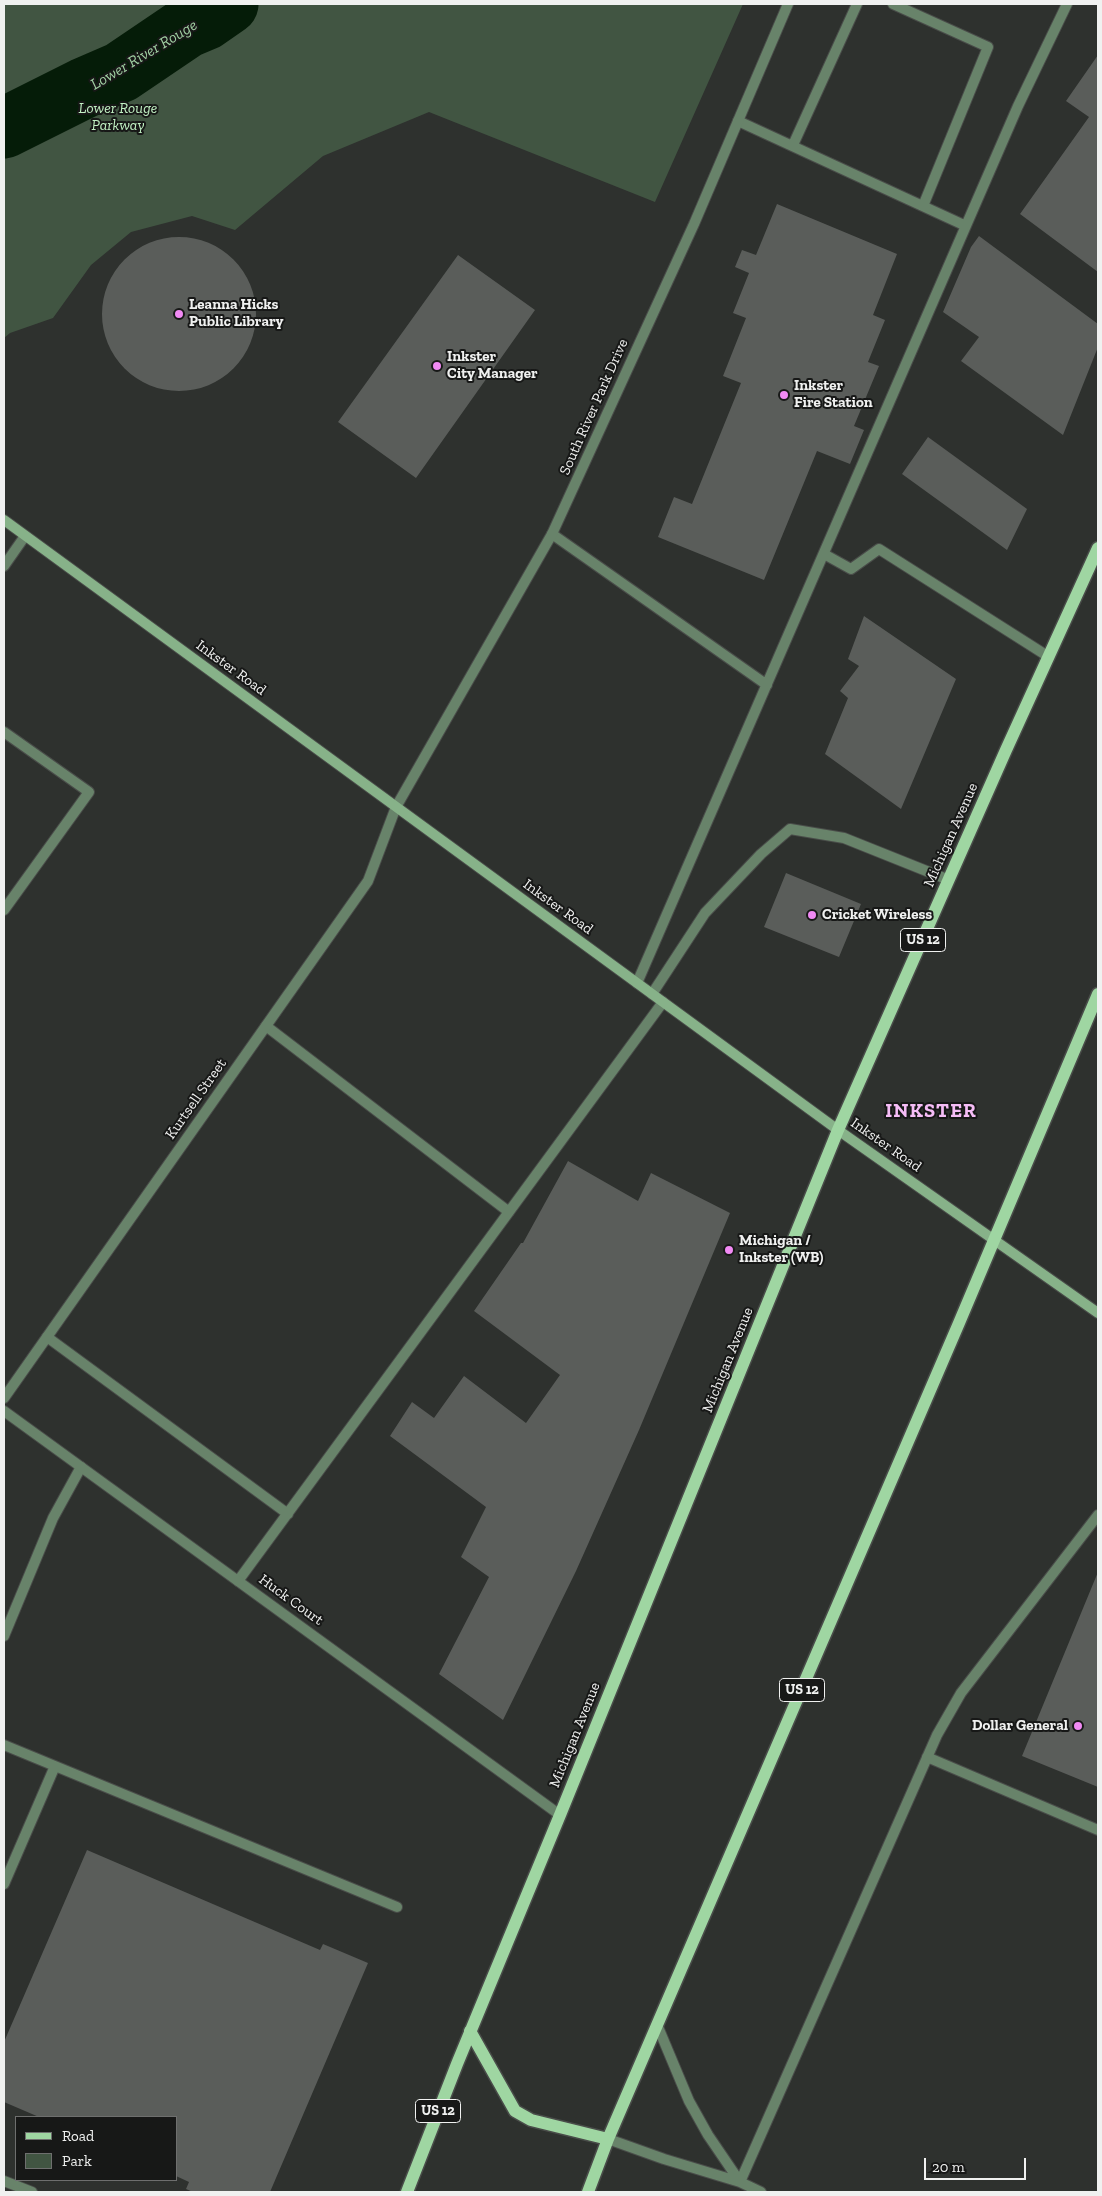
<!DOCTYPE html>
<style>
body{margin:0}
#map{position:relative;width:1102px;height:2196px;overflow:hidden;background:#2e312e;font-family:"Zilla Slab",serif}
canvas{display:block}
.frame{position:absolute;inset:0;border:5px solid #f0f1f0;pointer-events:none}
.legend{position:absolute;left:15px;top:2116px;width:162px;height:65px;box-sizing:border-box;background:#171817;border:1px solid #6e6f6e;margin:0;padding:6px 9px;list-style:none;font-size:15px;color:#f0f1f0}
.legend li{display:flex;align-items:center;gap:10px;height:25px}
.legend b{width:25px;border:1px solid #6e6f6e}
.scale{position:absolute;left:924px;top:2158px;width:102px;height:22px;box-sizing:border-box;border:2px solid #f0f1f0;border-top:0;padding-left:6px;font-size:15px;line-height:18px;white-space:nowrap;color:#f0f1f0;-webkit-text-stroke:4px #171817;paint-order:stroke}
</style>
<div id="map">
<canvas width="1102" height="2196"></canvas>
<div class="frame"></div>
<ul class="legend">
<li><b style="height:6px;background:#9fd6a2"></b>Road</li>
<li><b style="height:14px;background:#415542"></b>Park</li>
</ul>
<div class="scale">20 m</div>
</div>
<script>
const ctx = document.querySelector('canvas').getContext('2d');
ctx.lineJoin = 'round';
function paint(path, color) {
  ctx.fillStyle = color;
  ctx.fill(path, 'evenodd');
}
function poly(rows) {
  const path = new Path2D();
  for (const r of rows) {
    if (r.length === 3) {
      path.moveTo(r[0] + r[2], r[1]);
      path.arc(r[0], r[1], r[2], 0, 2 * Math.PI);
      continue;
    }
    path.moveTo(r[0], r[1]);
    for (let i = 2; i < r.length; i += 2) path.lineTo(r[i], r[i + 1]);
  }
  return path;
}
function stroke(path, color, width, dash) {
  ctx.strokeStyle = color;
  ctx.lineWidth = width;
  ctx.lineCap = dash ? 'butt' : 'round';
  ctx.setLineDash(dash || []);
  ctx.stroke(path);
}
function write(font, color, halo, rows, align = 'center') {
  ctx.font = font + ' "Zilla Slab",serif';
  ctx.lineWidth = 4;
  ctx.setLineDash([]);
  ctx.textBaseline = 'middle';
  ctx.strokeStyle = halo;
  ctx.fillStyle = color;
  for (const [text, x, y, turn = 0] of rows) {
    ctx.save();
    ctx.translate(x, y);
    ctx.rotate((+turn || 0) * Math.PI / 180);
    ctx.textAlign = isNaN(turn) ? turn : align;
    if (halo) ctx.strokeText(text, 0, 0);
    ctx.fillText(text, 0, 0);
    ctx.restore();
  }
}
paint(poly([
 [4,4,743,4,655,202,429,112,323,156,235,230,192,216,131,232,91,265,53,318,10,333,4,338]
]), '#415542');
stroke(poly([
 [4,128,84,88,121,72,186,28,205,20,228,4]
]), '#051c08', 61);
paint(poly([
 [1098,55,1098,272,1020,214,1089,117,1066,101],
 [777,204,897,254,873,315,885,320,868,362,879,366,854,426,864,430,850,464,817,451,764,580,658,537,674,497,692,504,741,383,723,376,746,318,733,313,749,273,735,267,742,250,756,255],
 [979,236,1098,324,1098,347,1063,435,961,361,979,337,943,312,971,247],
 [179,314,77],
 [458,255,535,310,416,478,338,422],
 [928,437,1027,509,1007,550,902,474],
 [864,616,956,679,901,809,825,754,848,698,840,691,859,666,848,659],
 [786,873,861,904,839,957,764,927],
 [568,1161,638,1201,651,1173,730,1213,639,1430,576,1571,503,1720,439,1674,489,1577,461,1557,486,1507,390,1436,412,1402,434,1418,464,1376,526,1423,560,1375,474,1311,521,1243,523,1243],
 [1098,1572,1098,1787,1022,1756],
 [87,1850,320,1950,323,1944,368,1963,270,2192,193,2192,186,2189,189,2182,176,2176,176,2117,39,2117,4,2102,4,2042]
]), '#5a5d5a');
const lane = poly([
 [893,4,988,47,923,206],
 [738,121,966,226],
 [793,145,857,4],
 [552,534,767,685],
 [824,554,851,569,879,549,1049,657],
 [4,566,25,536],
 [4,732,89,792,4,910],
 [637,983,1018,106,1067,4],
 [652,994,705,913,761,854,790,829,844,838,949,880],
 [266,1026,509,1212],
 [47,1337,288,1514],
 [238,1581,663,1002],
 [4,1636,53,1518,81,1467],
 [4,1745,397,1907],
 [927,1757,1098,1830],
 [4,1884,55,1766],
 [658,2027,689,2101,708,2135,740,2182],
 [608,2139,664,2159,740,2182,761,2192],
 [4,2181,32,2192],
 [740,2182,937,1735,961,1693,1098,1515]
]);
const street = poly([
 [4,1398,368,881,396,807,552,534,694,224,788,4],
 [4,1411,560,1815]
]);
const secondary = poly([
 [4,520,838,1130,1098,1313]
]);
const primary = poly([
 [470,2031,515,2111,531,2120,608,2139],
 [407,2192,457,2064,560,1815,838,1130,1006,750,1098,548],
 [588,2192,608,2139,959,1323,1098,994]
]);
stroke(lane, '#494c49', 12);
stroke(street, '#494c49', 12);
stroke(secondary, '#494c49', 12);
stroke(primary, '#494c49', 15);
stroke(lane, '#68836a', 10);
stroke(street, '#68836a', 10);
stroke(secondary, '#87b289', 10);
stroke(primary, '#9fd6a2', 12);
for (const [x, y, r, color] of [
 [179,314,5,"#f18af4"],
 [437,366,5,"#f18af4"],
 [784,395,5,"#f18af4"],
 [812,915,5,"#f18af4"],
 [729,1250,5,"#f18af4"],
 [1078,1726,5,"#f18af4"]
]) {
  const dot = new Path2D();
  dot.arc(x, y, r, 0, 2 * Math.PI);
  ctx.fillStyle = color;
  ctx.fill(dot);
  stroke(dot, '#171817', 2);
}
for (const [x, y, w] of [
 [923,940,45],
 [802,1690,45],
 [438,2111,45]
]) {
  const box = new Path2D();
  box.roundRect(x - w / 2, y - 11.5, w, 23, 4);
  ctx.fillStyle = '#171817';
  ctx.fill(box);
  stroke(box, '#f0f1f0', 1);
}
write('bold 14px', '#f0f1f0', null, [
 ["US 12",923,940],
 ["US 12",802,1690],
 ["US 12",438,2111]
]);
write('italic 15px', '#c2f2c4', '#171817', [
 ["Lower Rouge",118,109],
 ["Parkway",118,126]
]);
write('bold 15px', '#f0f1f0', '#171817', [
 ["Leanna Hicks",189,305],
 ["Public Library",189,322],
 ["Inkster",447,357],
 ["City Manager",447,374],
 ["Inkster",794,386],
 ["Fire Station",794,403],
 ["Cricket Wireless",822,915],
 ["Michigan /",739,1241],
 ["Inkster (WB)",739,1258],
 ["Dollar General",1068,1726,"right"]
], 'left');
write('15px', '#f0f1f0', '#171817', [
 ["South River Park Drive",594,407,-66],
 ["Inkster Road",231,668,36],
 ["Michigan Avenue",951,835,-66],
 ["Inkster Road",558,907,36],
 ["Kurtsell Street",196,1099,-55],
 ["Inkster Road",886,1145,35],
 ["Michigan Avenue",728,1360,-68],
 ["Huck Court",291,1600,36],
 ["Michigan Avenue",575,1735,-68]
]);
write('italic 16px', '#a1d0a3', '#171817', [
 ["Lower River Rouge",144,55,-31]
]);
ctx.letterSpacing = '1px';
write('bold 20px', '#f5bcf6', '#171817', [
 ["INKSTER",931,1111]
]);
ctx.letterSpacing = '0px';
</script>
